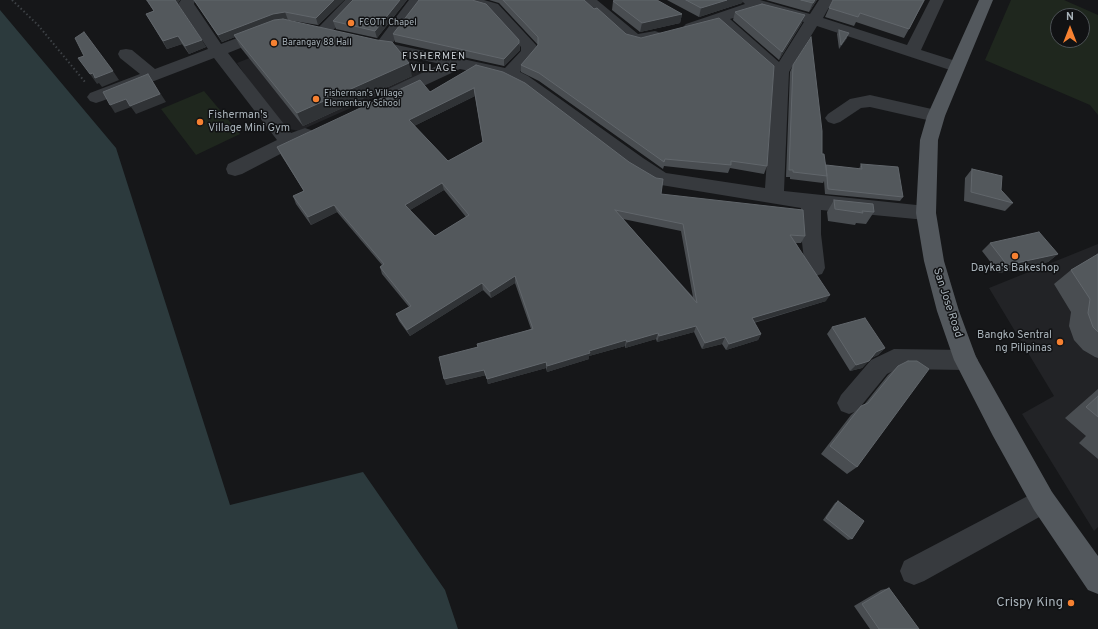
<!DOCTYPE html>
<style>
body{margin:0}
#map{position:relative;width:1098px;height:629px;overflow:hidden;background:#161719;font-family:Overpass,sans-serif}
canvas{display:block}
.north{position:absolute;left:1050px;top:8px;width:40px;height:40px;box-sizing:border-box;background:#111214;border:1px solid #4d5256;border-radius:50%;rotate:0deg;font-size:11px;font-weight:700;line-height:16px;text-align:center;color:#a8b2b9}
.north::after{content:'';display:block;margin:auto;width:14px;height:18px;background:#f68131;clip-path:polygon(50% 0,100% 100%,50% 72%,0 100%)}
</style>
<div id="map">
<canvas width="1098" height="629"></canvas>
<div class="north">N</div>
</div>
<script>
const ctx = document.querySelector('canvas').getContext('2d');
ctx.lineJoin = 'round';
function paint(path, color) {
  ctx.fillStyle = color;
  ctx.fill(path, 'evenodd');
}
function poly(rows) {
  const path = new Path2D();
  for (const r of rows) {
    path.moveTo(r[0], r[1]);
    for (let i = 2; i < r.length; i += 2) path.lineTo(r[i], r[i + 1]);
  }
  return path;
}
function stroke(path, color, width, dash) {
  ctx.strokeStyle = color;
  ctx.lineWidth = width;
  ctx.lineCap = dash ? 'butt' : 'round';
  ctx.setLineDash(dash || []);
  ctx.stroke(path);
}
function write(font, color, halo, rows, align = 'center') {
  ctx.font = font + ' Overpass,sans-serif';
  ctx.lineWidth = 3;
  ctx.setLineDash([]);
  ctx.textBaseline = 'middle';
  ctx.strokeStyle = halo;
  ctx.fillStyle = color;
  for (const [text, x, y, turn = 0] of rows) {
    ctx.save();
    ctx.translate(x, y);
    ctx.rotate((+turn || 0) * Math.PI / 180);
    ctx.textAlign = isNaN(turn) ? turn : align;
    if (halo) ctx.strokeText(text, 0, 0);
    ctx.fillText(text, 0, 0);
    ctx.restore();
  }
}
paint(poly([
 [303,37,429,64,434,71,299,131,280,127,237,63],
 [1098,244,1098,527,1094,531,1022,414,1054,396,989,288]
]), '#222326');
paint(poly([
 [1011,0,1064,0,1098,15,1098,115,1090,105,985,60],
 [1058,16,1082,16,1082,40,1058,40],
 [204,91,240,134,196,155,161,109]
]), '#1f271e');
paint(poly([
 [0,10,116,148,230,505,363,472,445,590,458,629,0,629]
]), '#2c3a3d');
stroke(poly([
 [12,0,38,25,85,82]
]), '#3d4145', 2, [1.5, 2.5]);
paint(poly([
 [181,0,195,0,194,4,221,44,261,29,273,29,275,32,273,35,228,53,291,133,305,128,311,130,314,134,311,138,242,174,235,176,228,174,226,169,228,164,277,140,214,58,102,101,96,103,90,101,87,97,90,93,140,74,120,58,118,54,120,50,126,49,132,50,155,69,208,49,178,4,181,0],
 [345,0,360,0,328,36,316,36,314,33,316,30,345,0],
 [409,0,424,0,392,44,505,68,521,51,521,47,488,10,461,3,459,0,484,0,498,4,537,46,537,52,520,72,528,76,643,158,666,173,765,188,773,73,716,24,691,32,686,30,683,27,686,24,745,4,741,0,760,0,810,14,819,0,833,0,823,18,907,45,930,0,944,0,921,50,962,63,964,67,962,71,956,72,817,26,789,72,784,191,926,206,933,208,936,213,933,218,926,220,821,210,821,234,825,268,822,274,815,276,808,274,805,268,801,234,801,208,655,184,629,168,516,84,504,78,460,69,400,97,394,99,388,97,385,93,388,89,441,64,375,50,364,47,362,44,364,41,370,39,378,41,409,0],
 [759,10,804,22,779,62,730,19,759,10],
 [581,0,597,0,638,34,655,31,661,33,663,36,661,39,640,44,626,40,581,0],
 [870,95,936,110,942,112,945,116,942,120,936,122,870,107,861,108,840,122,834,124,828,122,825,118,828,114,850,99,870,95],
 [894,349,966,350,974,353,978,360,974,367,966,370,897,369,887,374,857,411,849,414,841,411,837,403,841,395,871,360,894,349],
 [1043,488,1052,492,1056,501,1052,510,924,581,914,585,904,581,900,571,904,561,1043,488]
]), '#373a3e');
paint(poly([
 [979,0,993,0,945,116,938,140,936,213,944,261,959,311,976,357,1052,492,1098,556,1098,594,1088,590,1034,510,993,436,954,360,937,311,924,261,916,213,920,140,927,116,979,0]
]), '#53585d');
paint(poly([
 [146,0,180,0,177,4,206,47,189,54,182,44,167,49,146,14,154,11],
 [194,0,344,0,318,25,288,20,286,20,412,76,303,126,241,48,235,37,222,42],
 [353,0,407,0,377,38,336,29,333,21],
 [489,0,584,0,767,166,764,174,730,168,728,173,664,166,663,169,539,81,521,72,521,65,538,45,499,3],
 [667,0,743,0,742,3,699,17],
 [766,0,817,0,809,12],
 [925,0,904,38,856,22,854,26,825,17,829,8],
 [613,1,682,14,680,23,640,32,612,10],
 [735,12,802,23,779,60,733,20],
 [839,30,847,38,839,49,837,34],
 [393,34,519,40,520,50,504,66,395,42],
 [476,65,661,194,805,236,801,243,796,243,826,301,754,323,761,334,758,340,726,350,722,344,702,349,694,332,657,342,656,339,625,348,625,346,589,356,589,359,547,372,546,368,488,384,486,375,446,385,477,347,531,329,515,283,491,298,483,290,410,336,399,321,396,314,409,307,382,274,380,267,382,265,337,212,311,225,296,204,293,196,304,191,281,155,277,147,430,92],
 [475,96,483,142,448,161,414,126],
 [444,190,466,217,435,236,410,210],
 [623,219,681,231,693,297],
 [793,65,826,165,859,169,861,164,903,197,900,201,825,194,824,181,823,183,790,179,790,177,786,177,790,72],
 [972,169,1001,190,1013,203,1005,211,964,201,965,178],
 [834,200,874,212,866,224,856,223,855,225,828,221,827,212],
 [990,243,1058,254,1048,262,999,273,982,251],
 [1098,254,1098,358,1095,357,1083,350,1074,340,1069,326,1071,312,1054,284,1071,270],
 [832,327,885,348,878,355,871,358,862,368,850,371,827,334],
 [898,366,857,467,847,474,821,454,851,415,861,406,864,405,888,375],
 [1098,389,1098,459,1079,443,1086,436,1065,418],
 [838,501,852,539,848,540,823,520,835,503],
 [889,588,919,629,870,629,854,606,881,590]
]), '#494d51');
paint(poly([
 [174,0,180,0,177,5],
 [334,0,344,0,318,25,316,18],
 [400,0,407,0,377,38,375,31],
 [727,0,743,0,742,3,699,17,701,8],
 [815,0,817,0,809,12,813,3],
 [285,12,288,20,276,22,234,35,235,37,222,42,218,35,273,14],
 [682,14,680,23,640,32,642,23],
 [805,15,802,23,779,60,782,52],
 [849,33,847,38,839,49,841,45],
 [178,36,182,44,167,49,163,41],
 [202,40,206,47,189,54,185,46],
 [519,43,520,50,504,66,504,59],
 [409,63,412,76,303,126,297,113],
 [113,71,119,80,102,87,99,83,97,84,90,74,93,73],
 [148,74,166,102,136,114,131,107,115,113,110,105,126,99],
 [474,88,475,96,410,128,409,120],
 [442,183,444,190,407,212,405,205],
 [334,205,337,212,311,225,308,217],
 [1058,254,1048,262,999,273,1007,265],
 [515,276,515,283,491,298,490,292],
 [482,283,483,290,410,336,407,330],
 [830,295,826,301,748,324,752,318],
 [696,326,694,332,657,342,659,336],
 [658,333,656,339,625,348,627,342],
 [761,334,758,340,726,350,729,344],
 [725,337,722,344,702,349,705,343],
 [626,340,625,346,589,356,589,359,547,372,547,366,589,351],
 [885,348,878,355,870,359,876,352],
 [869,361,862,368,850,371,856,365],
 [546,362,546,368,488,384,487,379],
 [484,370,486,375,446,385,444,379]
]), '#303336');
const building = poly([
 [147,0,175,0,202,40,185,46,178,36,163,41,146,14,154,11,147,0],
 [194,0,334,0,316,18,285,12,273,14,218,35,194,0],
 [353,0,400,0,375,31,333,21,353,0],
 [419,0,472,0,486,4,519,40,519,43,504,59,393,34,419,0],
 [503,0,584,0,594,9,597,8,626,34,641,38,719,18,774,66,767,166,731,161,731,165,665,159,664,162,539,73,521,65,538,45,538,37,503,0],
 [615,0,657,0,682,14,642,23,613,1,615,0],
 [686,0,727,0,701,8,686,0],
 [801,0,815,0,813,3,801,0],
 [833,0,924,0,909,29,860,13,858,17,829,8,833,0],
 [762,4,805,15,782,52,735,12,762,4],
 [283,19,377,40,392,42,409,63,297,113,234,35,274,20,283,19],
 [839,30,849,33,841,45,839,30],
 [84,32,113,71,95,78,93,73,90,74,78,58,84,56,75,38,84,32],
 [811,37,822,131,822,154,824,154,827,176,793,172,793,170,789,170,793,65,811,37],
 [476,65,503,72,525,83,629,162,656,178,663,179,661,194,803,210,805,236,790,235,830,295,752,318,761,334,729,344,725,337,705,343,696,326,659,336,658,333,627,342,626,340,589,351,590,353,547,366,546,362,487,379,484,370,444,379,439,357,478,347,477,344,533,329,515,276,490,292,482,283,407,330,396,314,411,306,380,267,384,264,334,205,308,217,293,196,304,191,277,147,420,80,430,92,476,65],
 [474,88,483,142,448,161,409,120,474,88],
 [442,183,469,215,435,236,405,205,442,183],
 [615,210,683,224,697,303,615,210],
 [148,74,160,94,130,106,126,99,110,105,103,92,148,74],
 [861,164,898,167,903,197,828,189,826,165,862,169,861,164],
 [972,169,1002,176,1001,190,1013,203,971,192,972,169],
 [834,200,873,204,874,212,862,211,863,213,835,209,834,200],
 [1039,232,1058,254,1007,265,990,243,1039,232],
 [1098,254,1098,332,1093,327,1088,313,1090,299,1071,270,1098,254],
 [865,318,885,348,876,352,869,361,856,365,832,327,865,318],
 [908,361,917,361,929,369,857,467,830,446,861,406,868,403,898,366,908,361],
 [1098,396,1098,417,1086,407,1098,396],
 [838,501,864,521,852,539,826,518,838,501],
 [889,588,919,629,879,629,862,604,889,588]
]);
paint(building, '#53585c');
stroke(building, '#61666b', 1);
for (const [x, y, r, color] of [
 [351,23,4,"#f68131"],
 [274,43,4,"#f68131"],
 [316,99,4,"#f68131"],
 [200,122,4,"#f68131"],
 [1015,256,4,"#f68131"],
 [1060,342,4,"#f68131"],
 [1071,603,4,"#f68131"]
]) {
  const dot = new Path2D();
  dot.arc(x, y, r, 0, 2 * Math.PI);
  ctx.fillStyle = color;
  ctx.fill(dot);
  stroke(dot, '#111214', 1.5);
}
write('9px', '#a8b2b9', '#111214', [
 ["FCOTT Chapel",359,23],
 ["Barangay 88 Hall",282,43],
 ["Fisherman's Village",324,94],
 ["Elementary School",324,104]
], 'left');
ctx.letterSpacing = '1px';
write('10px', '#c9cfd5', '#111214', [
 ["FISHERMEN",434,57],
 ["VILLAGE",434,69]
]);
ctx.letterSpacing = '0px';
write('11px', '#a8b2b9', '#111214', [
 ["Fisherman's",208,116],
 ["Village Mini Gym",208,129],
 ["Dayka's Bakeshop",1015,269,"center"],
 ["Bangko Sentral",1052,336,"right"],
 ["ng Pilipinas",1052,349,"right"]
], 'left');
write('11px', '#a8b2b9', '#111214', [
 ["San Jose Road",947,303,72]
]);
write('13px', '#a8b2b9', '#111214', [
 ["Crispy King",1063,603]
], 'right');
</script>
